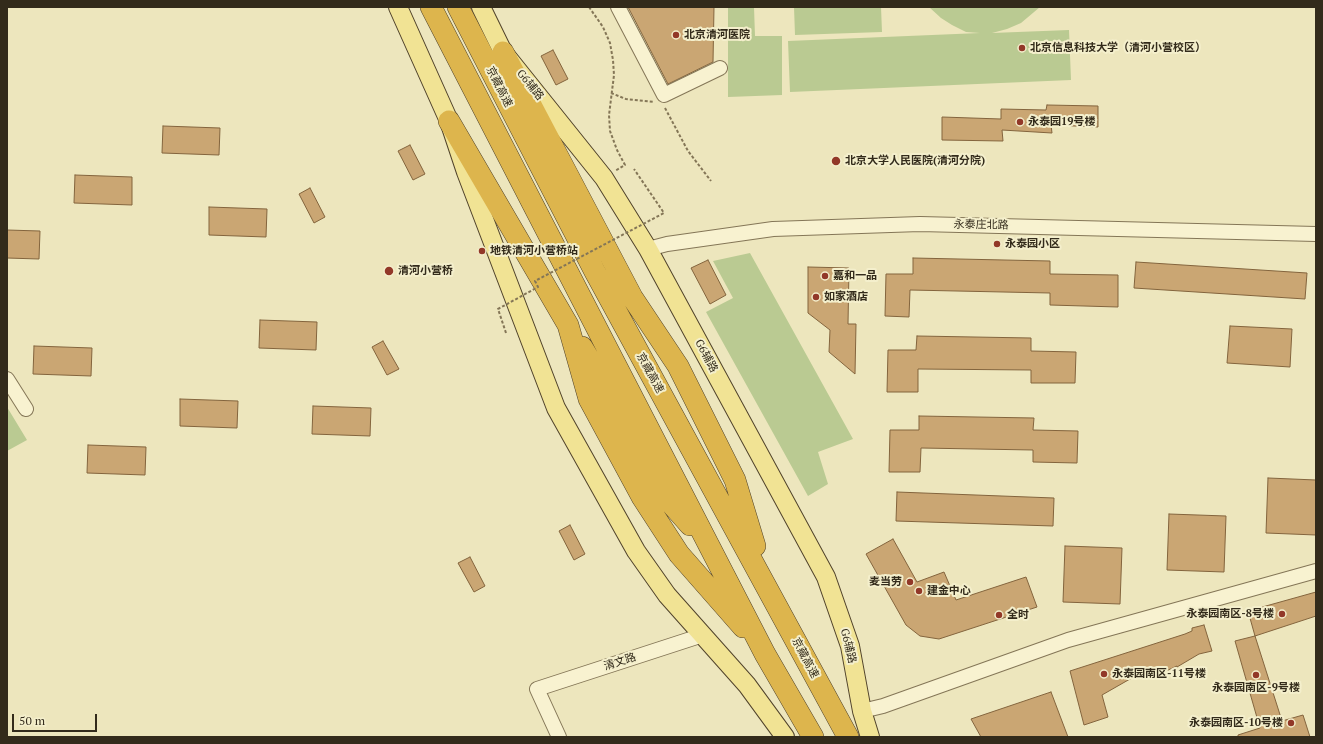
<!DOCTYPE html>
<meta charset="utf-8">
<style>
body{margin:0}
#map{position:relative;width:1323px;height:744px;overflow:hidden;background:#ede6bd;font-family:"PT Serif",serif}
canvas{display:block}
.frame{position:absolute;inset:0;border:8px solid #332b1b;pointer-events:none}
.scale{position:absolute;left:12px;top:714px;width:85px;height:18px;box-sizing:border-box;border:2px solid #332b1b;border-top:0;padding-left:5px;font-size:12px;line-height:14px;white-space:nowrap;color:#332b1b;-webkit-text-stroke:3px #f4efcc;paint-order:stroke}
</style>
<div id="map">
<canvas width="1323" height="744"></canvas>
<div class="frame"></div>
<div class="scale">50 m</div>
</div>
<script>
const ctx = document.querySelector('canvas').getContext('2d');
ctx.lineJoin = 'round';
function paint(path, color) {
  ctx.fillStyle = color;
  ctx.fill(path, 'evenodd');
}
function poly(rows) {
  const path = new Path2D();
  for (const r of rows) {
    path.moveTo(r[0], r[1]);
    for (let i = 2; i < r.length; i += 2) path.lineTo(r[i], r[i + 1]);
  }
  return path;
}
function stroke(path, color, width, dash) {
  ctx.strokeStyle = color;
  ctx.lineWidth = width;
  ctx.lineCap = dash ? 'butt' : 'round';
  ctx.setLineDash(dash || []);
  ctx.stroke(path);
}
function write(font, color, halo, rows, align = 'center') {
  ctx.font = font + ' "PT Serif","Noto Sans SC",serif';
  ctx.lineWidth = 4;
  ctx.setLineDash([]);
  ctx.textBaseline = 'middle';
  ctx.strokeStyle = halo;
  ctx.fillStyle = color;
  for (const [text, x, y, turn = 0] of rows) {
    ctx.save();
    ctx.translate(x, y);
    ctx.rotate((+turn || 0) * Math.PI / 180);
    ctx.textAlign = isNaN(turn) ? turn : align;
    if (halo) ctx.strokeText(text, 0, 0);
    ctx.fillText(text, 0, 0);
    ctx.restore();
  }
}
paint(poly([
 [728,7,754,7,755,36,782,36,782,95,728,97],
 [794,7,881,7,882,32,795,35],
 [929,7,1040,7,1021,23,1007,29,992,33,1069,30,1071,80,790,92,788,41,980,33,966,32,952,25,941,18],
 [750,253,853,439,818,452,828,484,808,496,706,312,733,298,713,261],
 [7,407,27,440,7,451]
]), '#baca92');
const building = poly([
 [628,7,714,7,713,62,668,84,628,7],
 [553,50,568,79,556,85,541,56,553,50],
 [1047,105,1098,106,1098,127,1051,125,1052,133,1002,130,1003,141,942,140,942,117,1001,119,1001,109,1046,110,1047,105],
 [163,126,220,128,219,155,162,153,163,126],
 [410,145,425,174,413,180,398,151,410,145],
 [75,175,132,177,132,205,74,203,75,175],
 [310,188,325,217,314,223,299,194,310,188],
 [209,207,267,209,266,237,209,235,209,207],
 [7,230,40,231,39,259,7,258,7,230],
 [913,258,1050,261,1050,274,1118,275,1118,307,1050,305,1050,293,910,290,909,317,885,316,886,274,913,274,913,258],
 [708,260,726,295,710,304,691,268,708,260],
 [1136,262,1307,273,1305,299,1134,288,1136,262],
 [808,267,849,268,848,324,856,324,855,374,829,352,830,330,808,313,808,267],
 [260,320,317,322,316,350,259,348,260,320],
 [1230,326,1292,329,1290,367,1227,363,1230,326],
 [917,336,1031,338,1031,351,1076,352,1075,383,1031,383,1031,370,918,369,918,392,887,392,888,350,916,350,917,336],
 [383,341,399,369,387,375,372,347,383,341],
 [34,346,92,348,91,376,33,374,34,346],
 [180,399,238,401,237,428,180,426,180,399],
 [313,406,371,408,370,436,312,434,313,406],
 [919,416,1034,418,1033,430,1078,431,1077,463,1033,462,1033,450,921,448,920,472,889,472,890,430,919,430,919,416],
 [88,445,146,447,145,475,87,473,88,445],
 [1268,478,1316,480,1316,535,1266,533,1268,478],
 [897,492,1054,498,1053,526,896,521,897,492],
 [1169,514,1226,516,1224,572,1167,570,1169,514],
 [570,525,585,554,574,560,559,531,570,525],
 [893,539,917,582,944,572,956,600,1026,577,1037,607,939,639,920,636,906,625,866,554,893,539],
 [1065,546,1122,548,1120,604,1063,602,1065,546],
 [470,557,485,586,474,592,458,563,470,557],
 [1316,592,1316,616,1255,636,1248,611,1316,592],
 [1204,625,1212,651,1199,654,1177,667,1177,666,1155,676,1152,669,1137,673,1137,675,1102,695,1108,717,1084,725,1070,671,1185,634,1192,631,1192,628,1204,625],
 [1255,636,1282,721,1303,715,1310,737,1238,737,1238,735,1260,728,1235,641,1255,636],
 [1051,692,1068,737,981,737,971,719,1051,692]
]);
paint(building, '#caa673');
stroke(building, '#83643d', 1);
const minor = poly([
 [618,7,664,95,720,68],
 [648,249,667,244,773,229,920,224,1316,234],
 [7,379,26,409],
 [862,711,883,706,1068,640,1316,571],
 [559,737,537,689,703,635]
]);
const major = poly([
 [398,7,449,121,466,172,556,408,636,551,667,595,747,685,785,737],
 [481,7,503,52,604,178,648,249,826,577,850,646,862,711,870,737]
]);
const highway = poly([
 [431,7,765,654,813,737],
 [458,7,595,272,848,737],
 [503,52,632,297,678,366,735,480,755,546],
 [449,121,568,325,589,399,642,497,679,554,743,627],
 [582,347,600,377,667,499,690,525]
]);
stroke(minor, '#847657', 16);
stroke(major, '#51432b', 20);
stroke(highway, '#51432b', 22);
stroke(poly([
 [589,7,603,27,610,43,613,60,614,75,609,115,610,131,617,150,625,165,615,171],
 [611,93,626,99,654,102],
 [665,108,688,151,711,181]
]), '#847657', 2, [3, 2]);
stroke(minor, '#f8f2d0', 14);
stroke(major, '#f1e394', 18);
stroke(highway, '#ddb54d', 21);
stroke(poly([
 [506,333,498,309,538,287,535,281,664,213,634,169]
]), '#847657', 2, [3, 2]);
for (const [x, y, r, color] of [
 [676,35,4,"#923828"],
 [1022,48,4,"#923828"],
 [1020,122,4,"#923828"],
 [836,161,5,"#923828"],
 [997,244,4,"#923828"],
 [482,251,4,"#923828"],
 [389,271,5,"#923828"],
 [825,276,4,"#923828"],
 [816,297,4,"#923828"],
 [910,582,4,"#923828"],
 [919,591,4,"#923828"],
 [1282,614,4,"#923828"],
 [999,615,4,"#923828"],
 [1104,674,4,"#923828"],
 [1256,675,4,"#923828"],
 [1291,723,4,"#923828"]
]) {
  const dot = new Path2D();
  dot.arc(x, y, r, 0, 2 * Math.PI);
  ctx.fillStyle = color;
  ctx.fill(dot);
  stroke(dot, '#f4efcc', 1.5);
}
write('bold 11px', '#332b1b', '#f4efcc', [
 ["北京清河医院",684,35],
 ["北京信息科技大学（清河小营校区）",1030,48],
 ["永泰园19号楼",1028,122],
 ["北京大学人民医院(清河分院)",845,161],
 ["永泰园小区",1005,244],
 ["地铁清河小营桥站",490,251],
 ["清河小营桥",398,271],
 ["嘉和一品",833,276],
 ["如家酒店",824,297],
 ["麦当劳",902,582,"right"],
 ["建金中心",927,591],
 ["永泰园南区-8号楼",1274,614,"right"],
 ["全时",1007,615],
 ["永泰园南区-11号楼",1112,674],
 ["永泰园南区-9号楼",1256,688,"center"],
 ["永泰园南区-10号楼",1283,723,"right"]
], 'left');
write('11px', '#332b1b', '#f4efcc', [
 ["G6辅路",530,85,51],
 ["京藏高速",499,87,63],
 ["永泰庄北路",981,225,1],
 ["G6辅路",706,356,62],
 ["京藏高速",650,373,61],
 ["G6辅路",848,646,76],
 ["京藏高速",805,658,62],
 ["清文路",620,662,-18]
]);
</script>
